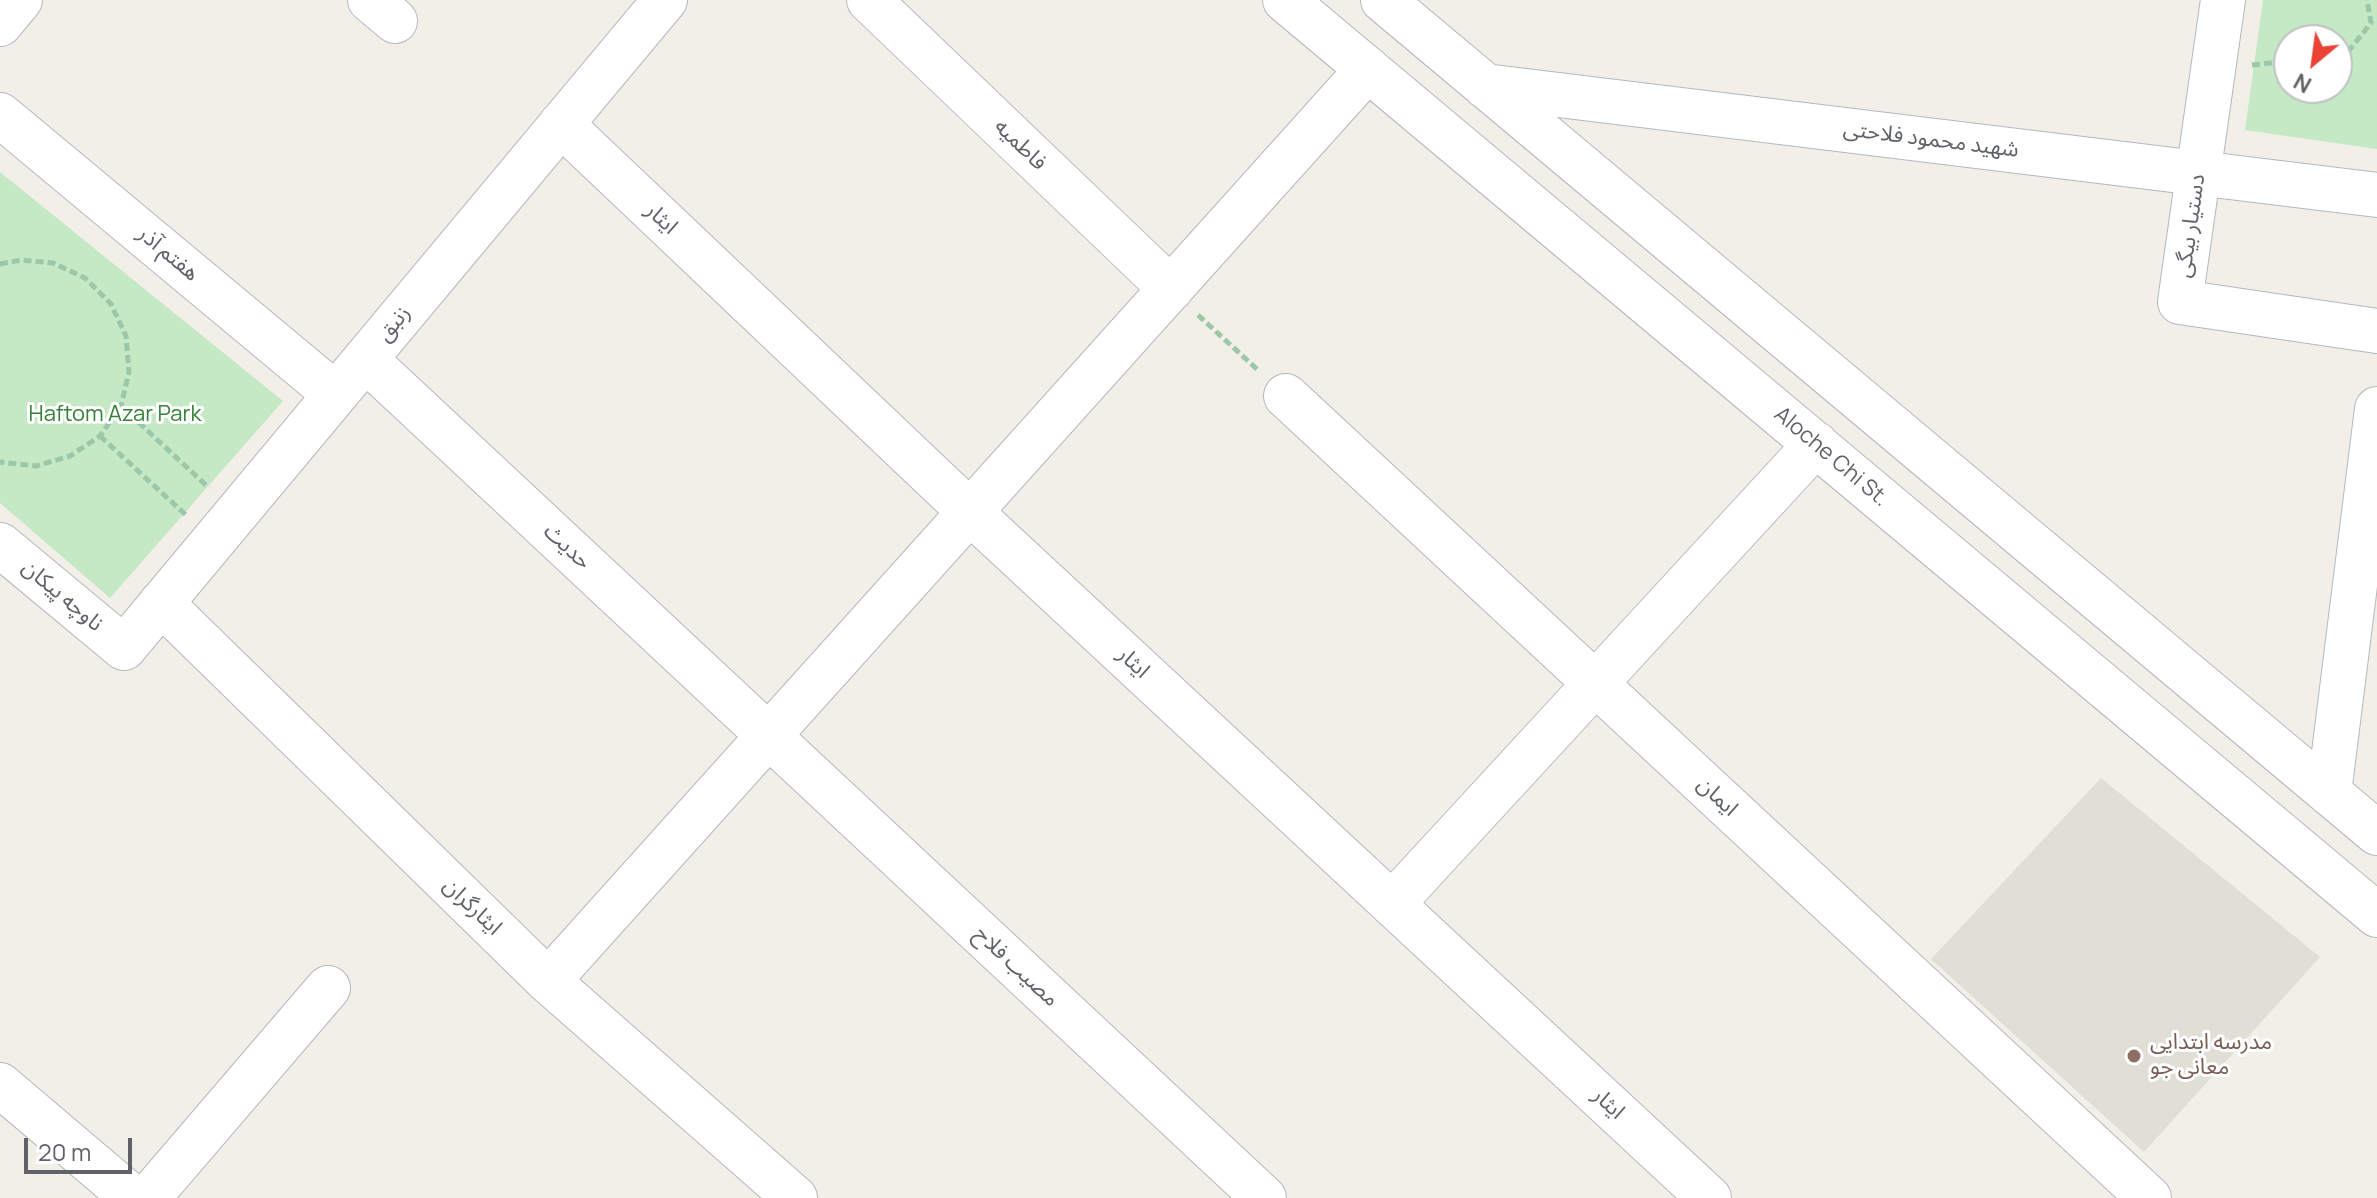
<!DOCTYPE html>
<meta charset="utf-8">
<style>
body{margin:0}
#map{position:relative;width:2377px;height:1198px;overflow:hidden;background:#f1efe8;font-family:Manrope,sans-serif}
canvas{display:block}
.north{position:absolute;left:2273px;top:24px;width:80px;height:80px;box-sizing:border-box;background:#fff;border:2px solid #bfc1c3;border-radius:50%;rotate:209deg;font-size:22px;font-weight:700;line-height:32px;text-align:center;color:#5f6368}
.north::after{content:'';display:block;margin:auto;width:28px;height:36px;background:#ea4335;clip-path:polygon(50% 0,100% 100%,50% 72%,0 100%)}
.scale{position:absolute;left:24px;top:1138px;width:108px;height:36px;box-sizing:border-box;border:4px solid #5f6368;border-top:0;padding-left:10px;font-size:24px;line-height:28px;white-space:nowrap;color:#5f6368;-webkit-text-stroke:6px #fff;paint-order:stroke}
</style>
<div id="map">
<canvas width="2377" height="1198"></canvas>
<div class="north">N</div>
<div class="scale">20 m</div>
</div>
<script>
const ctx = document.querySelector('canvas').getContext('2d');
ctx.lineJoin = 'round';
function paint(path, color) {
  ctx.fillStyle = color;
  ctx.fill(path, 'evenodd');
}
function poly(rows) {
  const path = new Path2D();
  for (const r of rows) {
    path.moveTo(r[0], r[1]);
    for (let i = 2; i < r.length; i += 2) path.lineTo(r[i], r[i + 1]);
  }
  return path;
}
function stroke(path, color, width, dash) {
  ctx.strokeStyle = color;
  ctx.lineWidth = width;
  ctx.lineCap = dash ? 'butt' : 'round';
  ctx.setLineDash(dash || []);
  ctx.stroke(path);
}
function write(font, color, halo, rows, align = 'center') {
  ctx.font = font + ' Manrope,"Noto Sans Arabic",sans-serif';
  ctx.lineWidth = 6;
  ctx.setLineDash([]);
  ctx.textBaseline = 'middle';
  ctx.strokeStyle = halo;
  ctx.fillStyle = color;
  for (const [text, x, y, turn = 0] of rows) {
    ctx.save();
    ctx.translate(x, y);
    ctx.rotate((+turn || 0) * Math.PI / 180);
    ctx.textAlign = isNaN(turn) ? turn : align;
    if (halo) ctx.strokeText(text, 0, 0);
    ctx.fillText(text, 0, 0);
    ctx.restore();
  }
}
paint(poly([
 [2101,778,2320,957,2144,1152,1931,959]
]), '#e1ded6');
paint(poly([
 [2263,0,2377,0,2377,149,2245,130],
 [2337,40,2337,88,2289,88,2289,40],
 [0,172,283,401,110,598,0,503]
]), '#c5e8c5');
const minor = poly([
 [370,0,395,21],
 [869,0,1171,289],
 [1285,0,2377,915],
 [1383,0,2377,833],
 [2223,0,2180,302,2377,331],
 [0,24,20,0],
 [1485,86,2377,195],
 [0,115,335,394],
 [561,124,970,512,1709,1198],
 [365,359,1264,1198],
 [1286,396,2149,1198],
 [0,545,124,648,665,0],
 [161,603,548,981,795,1198],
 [2329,793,2377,409],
 [1392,904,1816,444],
 [548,981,1368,69],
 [0,1085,133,1198],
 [148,1198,328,988]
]);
stroke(minor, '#b5b8bc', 46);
stroke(poly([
 [2337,55,2346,54,2371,23,2367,0],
 [2252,65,2289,61],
 [0,264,21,260,53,263,85,278,111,304,126,336,129,372,121,406,100,436,70,456,36,466,0,462],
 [1198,315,1259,371],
 [121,406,209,488],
 [100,436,186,515]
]), '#9cc7a9', 5, [8, 4]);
stroke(minor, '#fff', 44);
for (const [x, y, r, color] of [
 [2134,1056,8,"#8d6e63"]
]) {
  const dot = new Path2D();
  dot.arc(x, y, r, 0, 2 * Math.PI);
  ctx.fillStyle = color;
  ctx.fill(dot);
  stroke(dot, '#fff', 3);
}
write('22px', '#5f6368', '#fff', [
 ["شهید محمود فلاحتی",1931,140,7],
 ["فاطمیه",1020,145,44],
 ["ایثار",661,219,43],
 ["دستیار بیگی",2191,226,-82],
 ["هفتم آذر",168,254,40],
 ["زنبق",394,324,-50],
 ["Aloche Chi St.",1831,457,40],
 ["حدیث",567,547,43],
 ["ناوچه پیکان",62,596,40],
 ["ایثار",1133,663,43],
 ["ایمان",1717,797,43],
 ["ایثارگران",472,907,44],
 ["مصیب فلاح",1016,967,43],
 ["ایثار",1608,1104,43]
]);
write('22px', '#348238', '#fff', [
 ["Haftom Azar Park",115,415]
]);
write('22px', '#785e54', '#fff', [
 ["مدرسه ابتدایی",2150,1043],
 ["معانی جو",2150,1068]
], 'left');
</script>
